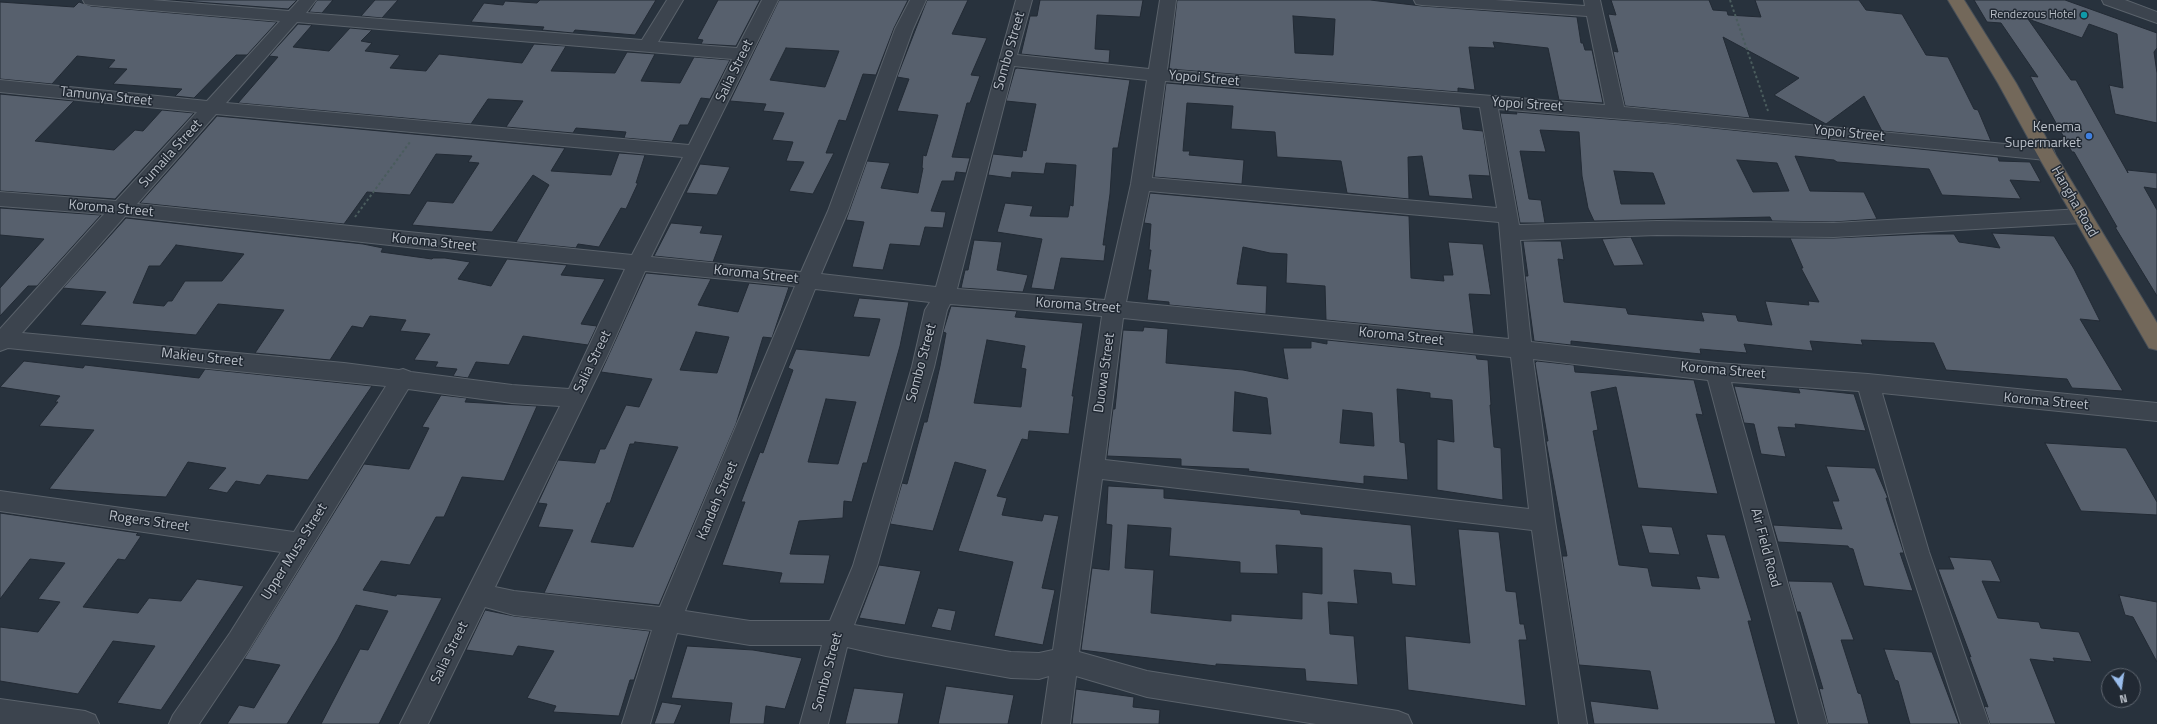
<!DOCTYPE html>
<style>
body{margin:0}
#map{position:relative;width:2157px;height:724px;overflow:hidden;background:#28323d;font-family:"Titillium Web",sans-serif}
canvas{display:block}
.north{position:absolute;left:2101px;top:668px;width:40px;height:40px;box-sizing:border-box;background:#212933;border:1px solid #5e656f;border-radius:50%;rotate:167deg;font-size:11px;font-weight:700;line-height:16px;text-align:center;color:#b9bfc8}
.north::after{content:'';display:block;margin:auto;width:14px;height:18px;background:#9abdec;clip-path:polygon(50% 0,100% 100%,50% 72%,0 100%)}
</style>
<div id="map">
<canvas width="2157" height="724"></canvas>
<div class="north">N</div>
</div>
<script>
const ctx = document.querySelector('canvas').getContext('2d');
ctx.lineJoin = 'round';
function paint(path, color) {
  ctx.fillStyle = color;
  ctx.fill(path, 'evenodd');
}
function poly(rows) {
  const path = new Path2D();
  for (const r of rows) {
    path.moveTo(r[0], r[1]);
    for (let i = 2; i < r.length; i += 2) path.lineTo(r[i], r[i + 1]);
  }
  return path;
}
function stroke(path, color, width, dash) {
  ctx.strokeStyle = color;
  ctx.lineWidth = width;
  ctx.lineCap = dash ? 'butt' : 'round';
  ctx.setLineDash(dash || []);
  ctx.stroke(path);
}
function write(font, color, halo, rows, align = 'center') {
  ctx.font = font + ' "Titillium Web",sans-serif';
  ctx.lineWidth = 3;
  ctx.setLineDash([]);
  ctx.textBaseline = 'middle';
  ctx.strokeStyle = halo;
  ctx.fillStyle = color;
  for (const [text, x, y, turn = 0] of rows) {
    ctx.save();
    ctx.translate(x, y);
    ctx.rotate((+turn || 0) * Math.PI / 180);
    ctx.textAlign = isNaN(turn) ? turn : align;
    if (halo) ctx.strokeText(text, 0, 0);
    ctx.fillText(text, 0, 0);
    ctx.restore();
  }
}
const building = poly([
 [171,0,297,0,288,9,171,0],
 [317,0,333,0,322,13,309,12,317,0],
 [375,0,398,0,382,18,361,16,375,0],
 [540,0,656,0,635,35,575,30,573,33,542,30,544,27,471,22,484,3,503,5,505,1,537,3,540,0],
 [718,0,760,0,736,46,701,44,703,40,697,39,718,0],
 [779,0,908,0,894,28,876,75,863,74,846,121,839,120,826,153,834,153,813,194,789,191,804,162,786,161,793,142,772,140,784,113,763,111,766,104,730,101,779,0],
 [786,48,839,51,825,87,770,80,786,48],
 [927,0,968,0,952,34,987,38,971,75,980,76,970,103,967,103,952,157,970,158,966,173,956,172,954,181,942,181,931,211,946,212,943,228,925,227,920,246,890,244,883,270,852,267,864,222,846,220,867,161,890,163,881,188,918,193,923,168,922,168,923,155,926,156,938,115,897,111,909,79,897,77,927,0],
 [1040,0,1143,0,1140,17,1097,15,1095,49,1110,50,1109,63,1021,54,1030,16,1037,16,1040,0],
 [1177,0,1370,0,1422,6,1577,17,1581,43,1583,43,1585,50,1592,50,1603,103,1559,100,1548,48,1493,42,1495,48,1469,47,1475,90,1458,88,1458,92,1169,69,1177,0],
 [1293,16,1335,19,1333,55,1295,53,1293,16],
 [1611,0,1709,0,1713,10,1727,11,1728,15,1761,17,1755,0,1859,0,1866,10,1902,14,1926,55,1948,57,1974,109,1978,110,1991,141,1882,131,1864,96,1826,124,1774,95,1799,78,1723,37,1750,118,1625,106,1613,51,1618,52,1608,14,1616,15,1611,0],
 [1974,0,2065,0,2157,33,2157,48,2154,52,2157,73,2157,123,2115,114,2109,85,2123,88,2117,34,2089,24,2082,38,2028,19,2071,80,2076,80,2128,173,2127,170,2157,173,2157,189,2144,187,2157,210,2157,296,2115,227,2117,227,2074,152,2072,152,2030,76,2038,77,2001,23,1987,22,1974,0],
 [0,2,74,7,79,2,91,6,277,22,247,55,236,55,194,98,175,96,182,89,113,84,127,69,108,68,115,60,77,56,52,84,0,79,0,2],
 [298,24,312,25,293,47,329,51,350,28,372,30,361,41,372,43,365,51,400,55,390,68,426,71,439,54,522,63,534,44,566,46,551,71,615,73,627,52,655,54,641,81,680,83,694,57,730,60,710,99,701,98,688,125,680,125,672,142,624,138,626,132,576,128,573,133,506,127,523,101,488,99,471,124,238,103,278,57,269,56,298,24],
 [1017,68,1130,80,1118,148,1113,148,1110,194,1103,245,1106,245,1104,261,1061,258,1054,290,1031,288,1042,239,997,232,1005,203,1033,206,1030,216,1068,217,1070,205,1073,206,1076,165,1046,163,1044,174,1012,172,1011,178,988,175,993,154,1022,157,1023,150,1026,151,1036,104,1006,101,1015,69,1017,68],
 [1166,83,1460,107,1463,129,1483,131,1490,176,1469,175,1473,199,1429,196,1422,156,1408,157,1409,199,1347,193,1341,161,1277,157,1275,132,1231,129,1233,106,1187,103,1183,151,1190,151,1189,155,1244,160,1242,184,1154,177,1166,83],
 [0,94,74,101,35,141,114,150,135,130,143,131,162,110,194,113,115,199,0,191,0,94],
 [1516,112,1673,124,1998,157,1999,161,2030,162,2041,182,2010,180,2021,199,1942,195,1929,169,1837,162,1834,160,1795,156,1810,191,1864,192,1877,219,1834,222,1772,221,1770,217,1594,221,1588,208,1582,176,1579,132,1540,130,1546,152,1520,151,1529,199,1541,200,1545,223,1520,223,1500,113,1517,114,1516,112],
 [1737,160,1777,163,1789,191,1753,192,1737,160],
 [1614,171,1653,173,1665,204,1621,204,1614,171],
 [217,116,565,148,551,171,611,175,619,153,645,155,636,183,638,183,626,209,621,208,599,247,578,244,576,248,516,242,549,185,533,175,492,232,412,225,427,201,453,203,479,163,468,162,472,156,436,154,410,195,367,192,344,224,140,203,217,116],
 [700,164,730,167,717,195,686,193,700,164],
 [1150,193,1409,216,1411,278,1444,281,1443,275,1453,275,1448,242,1483,244,1491,295,1469,294,1474,334,1326,320,1325,286,1286,283,1287,254,1270,253,1243,247,1237,284,1267,286,1266,314,1169,305,1169,302,1147,300,1151,270,1148,270,1151,250,1149,250,1151,224,1144,223,1150,193],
 [0,208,101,215,37,286,28,286,0,316,0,288,44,239,0,235,0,208],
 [126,218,363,244,383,248,381,252,432,259,433,258,445,258,470,262,458,279,491,286,507,259,567,265,561,275,605,279,581,324,597,326,588,345,523,336,509,365,476,362,468,378,453,376,457,369,435,367,438,362,414,360,430,334,400,331,406,320,370,316,363,328,352,326,330,360,255,353,284,310,218,304,196,335,80,325,106,292,63,288,126,218],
 [176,245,244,254,222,281,185,281,172,301,168,301,164,306,133,303,149,266,160,266,176,245],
 [671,223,703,226,700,233,723,235,713,262,654,256,671,223],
 [1992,233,2054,236,2074,269,2100,321,2080,319,2123,391,2072,388,2067,379,1946,370,1934,343,1861,340,1863,345,1810,341,1813,351,1744,344,1747,353,1700,349,1701,354,1571,341,1571,345,1534,341,1526,282,1525,276,1528,276,1523,241,1561,241,1564,260,1558,259,1564,302,1626,308,1628,314,1704,321,1701,312,1736,315,1738,321,1772,325,1765,301,1809,305,1808,301,1819,302,1801,268,1803,268,1790,238,1834,238,1922,234,1954,234,1959,242,2000,248,1992,233],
 [1631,237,1644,265,1614,266,1602,239,1631,237],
 [974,240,1002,242,997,270,1028,275,1023,292,961,288,965,270,968,270,974,240],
 [646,273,711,279,698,305,738,312,749,283,789,287,772,338,763,337,736,424,659,605,544,593,573,530,538,527,547,504,538,503,558,460,595,463,600,449,605,449,626,405,639,407,652,379,601,372,646,273],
 [696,332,729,337,717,373,680,370,696,332],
 [635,442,678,447,633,547,591,542,607,503,610,503,630,444,634,444,635,442],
 [859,298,909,302,900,346,867,463,863,463,852,502,844,501,843,518,799,521,790,554,830,555,824,584,779,583,782,573,722,565,745,502,741,502,760,452,763,453,793,370,788,368,796,349,869,356,880,319,853,317,859,298],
 [826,399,856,402,838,464,808,462,826,399],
 [951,306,1017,311,1015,317,1083,323,1072,396,1074,396,1069,434,1029,431,1028,440,1022,439,997,496,1007,498,1002,515,1042,521,1044,514,1059,516,1042,588,1055,590,1043,645,994,636,1013,562,958,551,986,470,955,462,933,531,890,524,902,483,907,484,924,422,927,422,940,366,946,333,943,332,951,306],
 [987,340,1025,346,1021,368,1026,369,1021,407,974,403,987,340],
 [1144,327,1168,329,1166,363,1243,370,1288,379,1283,348,1311,348,1311,341,1327,344,1327,340,1476,355,1477,359,1488,360,1491,405,1490,405,1494,447,1501,448,1503,500,1437,490,1437,439,1454,442,1452,400,1430,398,1430,393,1397,389,1400,442,1405,443,1408,480,1364,476,1364,484,1248,471,1249,469,1181,466,1181,459,1107,456,1113,409,1115,409,1123,330,1143,331,1144,327],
 [1235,392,1267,398,1271,434,1233,431,1235,392],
 [1343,410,1372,413,1374,446,1340,443,1343,410],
 [24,361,83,368,85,365,199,378,205,369,372,386,308,480,267,475,260,485,236,481,227,493,208,489,226,468,188,462,166,497,115,494,49,489,94,430,39,426,58,402,55,402,60,396,0,387,24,361],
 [1537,361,1574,365,1575,372,1694,380,1703,415,1696,414,1718,494,1638,488,1616,387,1591,392,1598,430,1593,431,1619,565,1648,568,1652,586,1700,589,1696,576,1719,578,1706,534,1725,535,1752,621,1748,621,1776,724,1594,724,1590,701,1658,709,1650,671,1579,665,1562,556,1567,556,1546,441,1548,441,1535,363,1537,361],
 [1734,386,1800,393,1798,388,1854,394,1866,431,1795,424,1796,428,1778,427,1786,457,1761,454,1754,424,1744,423,1734,386],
 [441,395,467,398,465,402,537,406,504,481,462,477,444,517,436,517,410,565,381,561,363,590,396,596,397,594,442,598,379,724,321,724,360,649,368,650,388,611,356,605,337,641,287,724,227,724,239,705,254,708,280,665,244,659,364,464,409,469,429,428,422,427,441,395],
 [2045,443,2126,448,2157,502,2157,515,2081,511,2045,443],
 [1826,466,1875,468,1888,498,1886,498,1904,553,1900,553,1913,591,1864,586,1853,549,1849,548,1848,546,1778,542,1773,525,1842,529,1832,501,1839,501,1826,466],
 [1108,486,1164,489,1164,498,1300,510,1301,514,1411,525,1416,586,1392,584,1391,573,1354,570,1358,604,1328,602,1330,634,1354,636,1358,685,1306,681,1305,669,1216,664,1216,666,1081,650,1092,568,1109,570,1112,525,1106,524,1108,486],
 [1128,525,1171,528,1169,556,1240,562,1240,573,1278,574,1276,545,1322,548,1322,594,1302,592,1302,619,1231,614,1231,621,1151,613,1154,570,1125,568,1128,525],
 [0,513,138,533,136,535,141,536,125,560,118,559,83,607,138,613,149,598,181,601,197,579,244,586,161,710,117,703,155,646,113,641,78,694,0,681,0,627,38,632,60,602,38,599,65,563,30,559,0,599,0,513],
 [1641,525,1672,527,1680,555,1649,553,1641,525],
 [1458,529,1499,532,1506,591,1516,592,1520,624,1524,624,1527,640,1519,640,1526,706,1408,690,1405,636,1470,643,1458,529],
 [1949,557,1991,560,2001,582,1982,581,1998,618,2039,622,2041,628,2079,632,2092,662,2053,658,2055,662,2030,659,2056,724,1990,724,1984,706,1988,707,1969,656,1971,657,1938,569,1954,569,1949,557],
 [879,565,921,571,905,625,859,618,879,565],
 [1788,581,1832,582,1854,640,1841,640,1858,693,1861,694,1869,724,1828,724,1819,688,1823,689,1800,612,1797,612,1788,581],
 [2119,595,2157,602,2157,662,2133,617,2125,615,2119,595],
 [938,608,956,611,951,631,931,627,938,608],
 [485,610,514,616,650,631,634,680,630,680,619,716,553,712,556,706,527,698,554,651,518,646,513,656,466,650,485,610],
 [687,646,753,650,802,658,785,709,766,706,764,724,729,724,732,703,671,698,687,646],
 [1884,649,1932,652,1959,724,1910,724,1898,681,1895,680,1884,649],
 [946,686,1014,695,1008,724,938,724,946,686],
 [854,688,904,693,898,724,845,724,854,688],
 [1076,689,1134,697,1133,707,1160,710,1159,724,1072,724,1076,689],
 [662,702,682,705,674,724,654,724,662,702]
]);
paint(building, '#57606d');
stroke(building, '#232b35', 1);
const minor = poly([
 [83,0,152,0,289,11,299,0,316,0,306,13,642,40,667,0,683,0,658,42,737,48,762,0,778,0,651,257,801,272,828,211,895,29,910,0,926,0,913,29,848,211,821,274,936,287,1016,0,1032,0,1017,55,1149,69,1160,0,1176,0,1167,70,1605,105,1587,16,1422,5,1416,4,1414,0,1495,0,1585,6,1584,0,1600,0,1624,107,2046,148,2053,149,2055,154,2053,159,2046,160,1673,123,1498,109,1519,225,1657,221,1834,223,2082,209,2089,211,2092,216,2089,221,2082,223,1834,237,1657,235,1520,240,1531,342,1717,363,1868,374,2157,403,2157,421,1882,393,1929,552,1989,724,1961,724,1905,552,1859,391,1731,382,1827,724,1799,724,1708,380,1533,359,1555,521,1587,724,1559,724,1532,530,1102,479,1079,652,1147,671,1398,711,1408,715,1412,724,1316,724,1147,697,1076,676,1070,724,1042,724,1049,676,1039,679,1011,678,886,656,847,647,828,724,800,724,822,645,750,645,677,633,650,724,622,724,652,630,514,615,485,607,428,724,400,724,560,406,512,403,408,389,248,651,199,724,169,724,173,715,230,633,281,552,0,511,0,491,294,532,386,386,8,348,0,351,0,329,104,214,0,206,0,192,116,201,197,112,0,92,0,80,207,101,280,21,91,5,85,4,83,0],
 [297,22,732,59,689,145,226,103,297,22],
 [1014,66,1147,80,1131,184,1105,300,957,289,1014,66],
 [1165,81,1480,107,1497,208,1152,178,1165,81],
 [216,114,683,157,632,255,137,204,216,114],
 [1149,191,1499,222,1509,339,1126,302,1149,191],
 [125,216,426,249,625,269,569,389,512,385,411,372,403,369,399,370,344,363,22,333,125,216],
 [645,271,795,286,660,607,514,591,495,587,608,354,645,271],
 [815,289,930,302,925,310,912,367,853,566,830,621,750,621,685,611,815,289],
 [950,304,1102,316,1053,650,1039,653,1011,652,854,625,877,566,934,367,947,310,950,304],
 [1123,318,1511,357,1529,509,1105,460,1123,318],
 [2102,0,2125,0,2157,12,2157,23,2104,4,2102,0],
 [0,699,85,711,95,715,99,724,0,724,0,699]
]);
const highway = poly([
 [1948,0,1964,0,2016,83,2055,154,2157,323,2157,350,2149,348,2037,154,1998,83,1948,0]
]);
stroke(minor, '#5a626b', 2);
stroke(highway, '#474f58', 2);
stroke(poly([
 [1730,0,1768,111],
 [355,217,410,142]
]), '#4a5c5d', 2, [2.5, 2.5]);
paint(minor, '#3c444e');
paint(highway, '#73685a');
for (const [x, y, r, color] of [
 [2084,15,4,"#0f9aa8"],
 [2089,136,4,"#3f7fe0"]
]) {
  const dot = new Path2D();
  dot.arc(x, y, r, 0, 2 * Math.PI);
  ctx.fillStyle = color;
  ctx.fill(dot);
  stroke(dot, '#212933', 1.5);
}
write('12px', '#b9bfc8', '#212933', [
 ["Rendezous Hotel",2076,15]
], 'right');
write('14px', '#b9bfc8', '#212933', [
 ["Sombo Street",1010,51,-74],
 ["Salia Street",735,71,-64],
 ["Yopoi Street",1204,79,5],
 ["Tamunya Street",106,97,6],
 ["Yopoi Street",1527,105,4],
 ["Yopoi Street",1849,134,6],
 ["Sumaila Street",171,154,-48],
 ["Hangha Road",2074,202,60],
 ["Koroma Street",111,209,5],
 ["Koroma Street",434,243,6],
 ["Koroma Street",756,275,6],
 ["Koroma Street",1078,306,4],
 ["Koroma Street",1401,337,6],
 ["Makieu Street",202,358,6],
 ["Salia Street",593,362,-64],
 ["Sombo Street",922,363,-75],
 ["Koroma Street",1723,371,5],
 ["Duowa Street",1105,373,-82],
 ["Koroma Street",2046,402,5],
 ["Kandeh Street",718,501,-67],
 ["Rogers Street",149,522,8],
 ["Air Field Road",1765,548,75],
 ["Upper Musa Street",295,552,-58],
 ["Salia Street",450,653,-64],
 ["Sombo Street",828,672,-75]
]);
write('14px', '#b9bfc8', '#212933', [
 ["Kenema",2081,128],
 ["Supermarket",2081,144]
], 'right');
</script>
